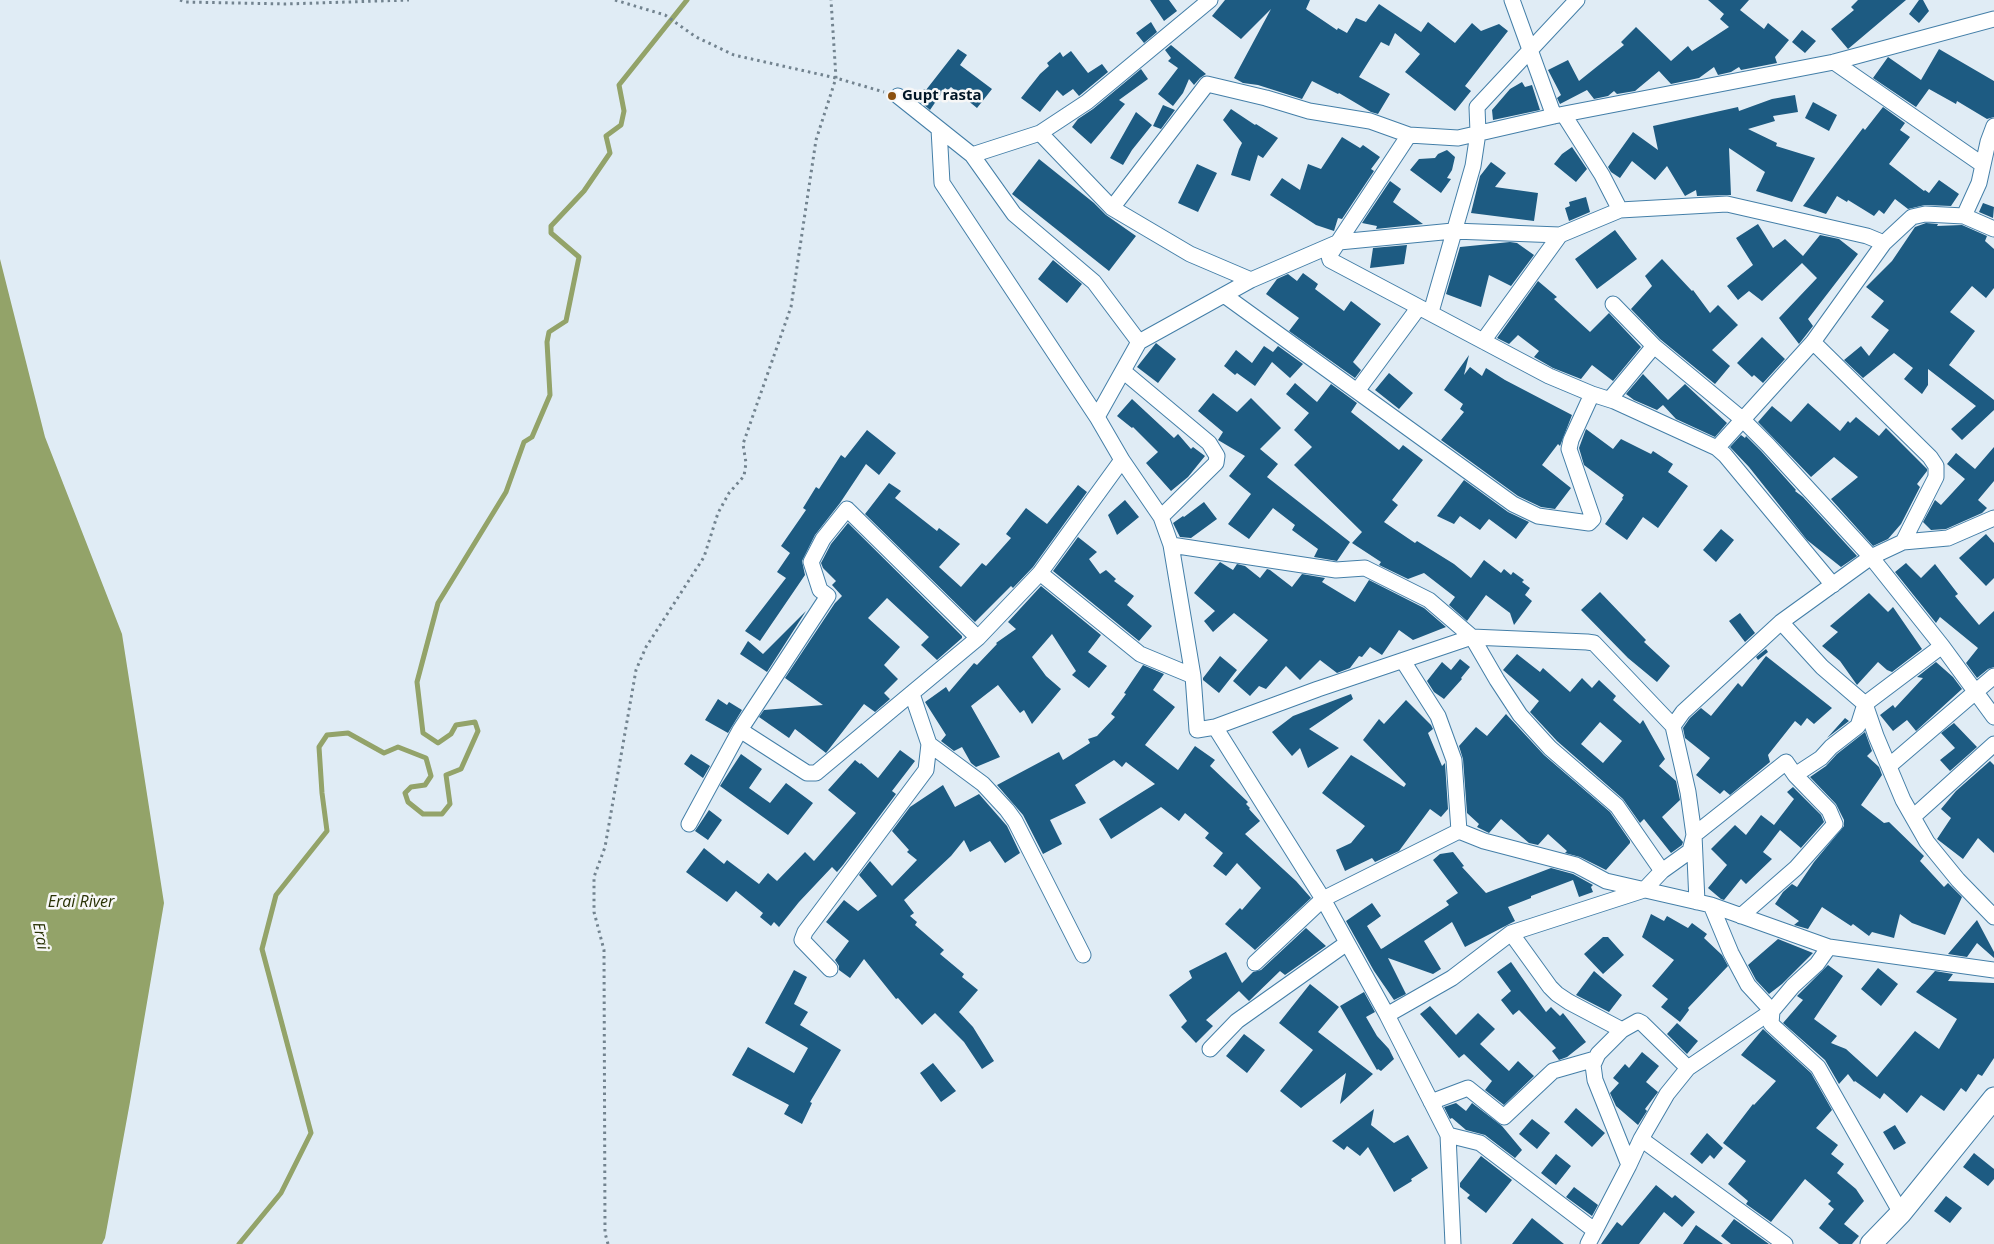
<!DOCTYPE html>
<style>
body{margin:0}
canvas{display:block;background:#e0ecf5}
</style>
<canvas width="1994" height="1244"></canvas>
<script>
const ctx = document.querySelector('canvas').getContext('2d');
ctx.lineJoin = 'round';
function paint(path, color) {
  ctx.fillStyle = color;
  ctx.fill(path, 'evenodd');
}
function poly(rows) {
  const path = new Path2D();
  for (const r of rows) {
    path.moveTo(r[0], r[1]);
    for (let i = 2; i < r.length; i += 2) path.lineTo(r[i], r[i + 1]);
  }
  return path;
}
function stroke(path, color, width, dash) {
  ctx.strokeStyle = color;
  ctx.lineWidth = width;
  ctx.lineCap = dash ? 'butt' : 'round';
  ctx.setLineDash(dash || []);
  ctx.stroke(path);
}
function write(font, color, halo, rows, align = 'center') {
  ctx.font = font + ' "Open Sans",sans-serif';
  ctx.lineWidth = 5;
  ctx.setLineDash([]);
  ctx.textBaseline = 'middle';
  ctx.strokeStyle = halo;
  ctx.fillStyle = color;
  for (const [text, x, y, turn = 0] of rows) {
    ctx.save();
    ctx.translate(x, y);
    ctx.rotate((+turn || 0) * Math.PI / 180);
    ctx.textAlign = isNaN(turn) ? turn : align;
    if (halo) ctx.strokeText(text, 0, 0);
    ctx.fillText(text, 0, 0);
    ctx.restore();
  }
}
paint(poly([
 [0,259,45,437,122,634,164,903,130,1102,105,1238,102,1244,0,1244]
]), '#93a369');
stroke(poly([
 [239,1244,281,1193,311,1133,262,949,276,895,327,831,322,793,319,747,327,735,348,733,384,753,398,747,426,758,431,776,425,785,411,787,405,793,408,802,423,814,442,814,450,804,446,775,461,769,478,731,475,722,456,725,451,734,438,743,423,733,417,682,438,603,506,492,524,442,532,437,550,395,547,342,549,332,566,321,579,257,551,233,551,226,584,191,610,153,606,136,621,125,624,111,619,85,687,0]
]), '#93a369', 5);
paint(poly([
 [1150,0,1169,0,1177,11,1164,21],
 [1225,0,1310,0,1306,9,1337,30,1338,28,1347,33,1356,18,1366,22,1379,4,1421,32,1428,22,1455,43,1472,23,1481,31,1499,24,1508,31,1465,86,1471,91,1455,111,1405,72,1420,54,1395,33,1389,46,1381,42,1359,77,1390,94,1378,114,1371,112,1339,93,1338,94,1312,81,1302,99,1258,85,1243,83,1234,78,1271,9,1241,39,1212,16],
 [1708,0,1749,0,1740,10,1764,29,1768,23,1789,40,1775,57,1777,63,1741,70,1739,67,1731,72,1718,75,1714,67,1699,78,1671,84,1659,71,1635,91,1617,94,1614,91,1608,96,1594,99,1587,90,1560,104,1557,98,1561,95,1548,70,1568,60,1579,81,1624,45,1621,42,1636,27,1671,61,1688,46,1692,51,1729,27,1720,19,1724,14],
 [1858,0,1906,0,1848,49,1831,29,1854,10,1851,7],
 [1919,0,1923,0,1929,11,1919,23,1909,14],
 [1151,22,1157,32,1144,43,1136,33],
 [1802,30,1816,41,1805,53,1792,42],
 [1171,45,1206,74,1200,78,1194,85,1189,79,1183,93,1173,106,1158,94,1178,68,1168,61,1171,58,1165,50],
 [958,49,967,55,960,65,992,89,977,108,951,87,948,90,945,88,930,110,917,99,924,89,926,90],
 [1939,49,1994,81,1994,117,1987,119,1957,101,1956,104,1929,89,1916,107,1873,78,1888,57,1921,80],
 [1071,51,1088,73,1102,64,1108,72,1079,96,1073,89,1063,96,1057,90,1040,112,1021,98,1040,74,1049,66,1047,63,1060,52,1063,57],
 [1141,69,1148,79,1119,100,1125,104,1091,144,1072,127,1078,119,1093,109],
 [1522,82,1525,87,1532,85,1540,110,1493,120,1492,110,1510,89],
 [1795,95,1798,112,1773,116,1775,121,1748,129,1777,143,1776,146,1815,158,1792,202,1756,191,1765,172,1729,148,1731,195,1697,196,1696,190,1685,196,1667,166,1655,180,1632,161,1620,178,1611,172,1608,167,1633,132,1658,150,1653,126,1738,107,1739,111,1772,99],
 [1813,102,1837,115,1829,131,1805,118],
 [1163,105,1175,110,1161,129,1153,126],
 [1883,107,1905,123,1900,130,1910,137,1889,164,1924,191,1925,190,1929,193,1939,180,1959,194,1951,206,1925,205,1908,209,1895,199,1884,214,1879,210,1874,216,1848,200,1847,202,1837,196,1826,214,1803,206,1863,128,1865,130],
 [1231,109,1255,125,1256,124,1278,138,1263,158,1258,155,1250,181,1231,175,1239,149,1242,143,1223,120],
 [1136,112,1152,125,1132,150,1123,165,1110,158],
 [1342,137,1360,148,1363,145,1380,157,1371,169,1374,171,1342,219,1338,218,1334,231,1316,225,1270,195,1282,178,1300,190,1308,164,1321,169],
 [1572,147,1587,169,1576,182,1554,164,1562,154],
 [1447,150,1455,157,1452,170,1447,178,1451,179,1441,193,1410,170,1419,159,1435,158,1438,154],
 [1039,159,1094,203,1106,215,1136,236,1109,271,1012,194],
 [1491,162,1506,173,1495,187,1538,193,1534,221,1471,213,1480,176],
 [1197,164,1217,173,1198,212,1178,203],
 [1390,181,1401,189,1393,202,1423,224,1376,229,1377,226,1362,223],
 [1586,197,1590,212,1569,221,1565,208,1570,206,1569,202],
 [1983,203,1994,207,1993,218,1979,212],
 [1926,223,1938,224,1937,226,1962,225,1987,236,1985,241,1994,249,1994,288,1986,298,1972,286,1950,312,1975,331,1949,365,1994,400,1994,410,1962,440,1951,429,1976,406,1928,369,1928,385,1922,394,1904,379,1913,368,1894,353,1863,378,1844,360,1861,346,1869,356,1889,330,1871,317,1884,301,1866,287,1892,261,1915,227],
 [1758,224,1773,248,1785,239,1803,256,1820,235,1839,239,1858,254,1808,319,1813,326,1799,344,1779,318,1817,278,1802,263,1762,301,1749,291,1738,300,1727,286,1753,265,1736,238],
 [1615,230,1637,259,1597,289,1575,259],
 [1510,242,1517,243,1534,255,1511,286,1489,275,1481,307,1446,294,1460,247],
 [1407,245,1404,264,1370,268,1373,248],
 [1662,259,1692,291,1693,290,1710,313,1718,305,1738,325,1712,350,1730,366,1715,384,1660,339,1631,309,1652,286,1645,276],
 [1053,260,1082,284,1067,303,1038,279],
 [1303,273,1318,284,1315,289,1344,311,1351,301,1381,324,1353,362,1361,370,1355,378,1289,331,1299,318,1266,294,1277,279,1288,274,1297,281],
 [1538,281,1557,297,1554,299,1590,332,1609,313,1641,347,1613,381,1592,365,1581,379,1553,368,1534,357,1539,351,1518,335,1509,344,1497,338],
 [1762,337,1785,359,1763,383,1754,375,1752,377,1737,363],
 [1156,343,1176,359,1158,383,1137,367],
 [1264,346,1273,352,1278,346,1303,364,1290,378,1272,362,1255,386,1237,373,1235,375,1224,366,1236,350,1252,363],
 [1469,355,1464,375,1470,367,1482,376,1486,368,1505,380,1572,415,1560,446,1558,444,1542,465,1571,488,1555,509,1541,507,1518,496,1441,440,1464,412,1460,409,1463,404,1444,390],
 [1389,373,1413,393,1399,409,1375,390],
 [1643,374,1668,400,1685,384,1727,423,1715,437,1676,419,1663,405,1657,410,1634,400,1626,394],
 [1295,383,1317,402,1331,384,1357,403,1351,412,1399,450,1403,445,1423,460,1392,500,1398,505,1384,522,1415,543,1417,541,1454,564,1471,578,1484,560,1501,573,1504,569,1511,575,1513,572,1524,580,1522,582,1530,588,1525,595,1532,601,1514,625,1510,613,1486,595,1467,621,1449,605,1455,597,1424,573,1408,579,1379,565,1381,562,1352,543,1362,532,1294,465,1312,447,1294,430,1309,413,1286,394],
 [1213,393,1237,412,1251,398,1281,428,1260,449,1278,464,1267,477,1350,542,1337,561,1314,557,1318,549,1292,530,1295,525,1273,508,1249,539,1228,524,1251,494,1229,476,1245,456,1218,440,1223,432,1198,411],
 [1132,399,1174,438,1178,434,1191,449,1193,447,1205,456,1188,477,1171,491,1146,463,1158,452,1133,427,1132,428,1117,416],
 [1808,403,1840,431,1848,421,1850,423,1856,417,1879,436,1886,428,1927,469,1927,471,1917,484,1920,487,1901,524,1888,539,1873,546,1831,499,1858,477,1834,457,1811,477,1758,422,1772,406,1791,422],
 [1586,429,1613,449,1621,439,1651,454,1653,451,1673,464,1668,472,1688,486,1658,528,1643,517,1627,540,1605,524,1623,499,1622,498,1624,495,1584,465,1579,448],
 [867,430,896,453,879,475,866,464,840,503,815,535,802,561,805,575,760,641,745,631,786,578,777,572,790,553,781,546,806,510,803,508,816,487,819,489,841,455,845,458],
 [1741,435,1745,438,1746,436,1761,451,1796,490,1795,491,1803,497,1857,556,1841,567,1807,540,1749,467,1730,447],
 [1994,447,1994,481,1978,500,1987,508,1982,513,1946,529,1931,530,1923,522,1935,500,1941,505,1965,479,1947,464,1956,453,1975,469],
 [1464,480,1508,512,1529,522,1516,539,1489,519,1480,530,1460,516,1454,524,1437,516],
 [889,483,901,491,895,498,937,531,939,528,960,544,939,567,961,587,982,563,986,566,1011,538,1006,534,1026,508,1047,524,1078,485,1087,492,1033,567,1013,588,1011,586,975,622,865,514],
 [1125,500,1139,517,1117,535,1108,515],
 [1204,502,1217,519,1191,538,1180,537,1173,523,1183,516,1184,517],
 [848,523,962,636,962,638,937,660,921,645,929,637,887,598,868,618,900,647,884,665,898,679,884,693,890,699,875,712,864,704,826,753,795,729,789,738,759,717,764,710,823,705,785,678,835,603,842,596,832,585,836,581,823,568,821,563,831,544],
 [1721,529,1734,540,1716,562,1703,550],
 [1986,534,1994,543,1994,578,1986,586,1959,558],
 [1078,537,1097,552,1089,559,1100,574,1106,570,1116,579,1114,581,1134,596,1127,605,1152,626,1139,641,1053,571],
 [1220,562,1233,570,1237,564,1245,566,1260,578,1267,569,1270,570,1292,587,1302,574,1325,578,1322,582,1355,602,1369,580,1424,608,1446,627,1413,640,1399,630,1382,655,1370,647,1362,657,1359,656,1350,668,1337,673,1320,660,1300,680,1286,666,1266,689,1259,686,1250,696,1233,681,1268,640,1234,613,1213,632,1204,621,1215,611,1194,593],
 [1906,563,1921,578,1935,564,1958,594,1955,596,1979,625,1994,611,1994,667,1988,669,1977,678,1966,663,1978,648,1940,617,1936,623,1895,572],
 [1041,586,1101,635,1088,652,1107,666,1089,688,1072,675,1076,671,1052,634,1032,657,1046,676,1061,689,1032,724,1024,710,1020,713,998,685,971,706,1000,757,976,767,971,763,962,747,954,751,941,741,946,735,925,702,946,687,949,692,974,663,977,665,997,644,996,643,1016,629,1008,622],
 [1600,592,1646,640,1644,642,1670,666,1657,682,1628,658,1581,610],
 [1869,593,1888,612,1893,607,1922,649,1892,672,1887,670,1878,662,1857,685,1840,661,1822,646,1838,632,1830,626],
 [806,611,767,672,740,654,748,641,763,654],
 [1740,613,1755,633,1745,642,1729,621],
 [1766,649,1768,652,1758,660,1756,657],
 [1517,654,1540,672,1543,668,1570,692,1582,678,1592,688,1599,680,1616,696,1613,700,1640,724,1643,720,1665,759,1659,766,1676,781,1680,800,1662,817,1683,842,1682,845,1671,853,1644,819,1640,823,1623,799,1557,741,1530,712,1539,701,1503,670],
 [1600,722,1622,741,1603,763,1581,744],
 [1220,656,1237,670,1219,693,1203,680,1203,678],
 [1766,656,1832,708,1814,724,1807,718,1801,726,1795,721,1768,755,1770,762,1730,795,1724,790,1720,794,1696,775,1710,758,1685,738,1683,728,1690,718,1701,708,1711,716,1738,683,1742,687],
 [1460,659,1470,667,1461,678,1462,679,1444,699,1434,692,1427,681,1442,662,1451,670],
 [1936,662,1953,677,1962,689,1916,731,1907,720,1893,731,1880,715,1893,705,1895,708,1923,678,1917,677],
 [1143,665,1164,674,1153,690,1175,707,1145,745,1178,770,1195,746,1215,760,1210,766,1248,802,1246,804,1250,808,1249,809,1260,821,1245,834,1296,881,1311,898,1255,950,1225,924,1240,908,1242,910,1261,888,1237,863,1226,876,1213,866,1223,853,1205,838,1209,833,1185,813,1179,821,1161,807,1111,839,1099,819,1155,784,1126,762,1122,767,1114,760,1075,785,1086,803,1050,820,1062,844,1043,854,1023,815,997,785,1059,752,1063,760,1090,743,1088,739,1097,736,1115,717,1111,714,1126,694,1124,693],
 [1351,694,1353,699,1309,729,1339,748,1308,768,1300,748,1292,756,1272,732,1293,716],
 [718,699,727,705,729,702,742,710,728,733,705,720],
 [1406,700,1431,725,1433,729,1428,733,1442,766,1445,763,1448,809,1441,817,1430,809,1399,851,1375,862,1372,858,1345,871,1336,850,1351,843,1365,826,1322,793,1351,755,1404,787,1406,784,1363,740,1379,719,1384,724],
 [1506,714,1544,755,1610,812,1630,841,1630,843,1606,870,1580,857,1565,853,1567,851,1548,834,1538,845,1529,843,1501,819,1489,833,1477,827,1479,824,1467,813,1463,759,1459,746,1476,727,1487,736],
 [1845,718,1849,721,1827,738],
 [1954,723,1977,747,1950,771,1940,760,1955,748,1941,733],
 [1865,732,1872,751,1867,756,1879,767,1882,775,1861,805,1884,823,1889,822,1924,856,1920,861,1944,887,1948,883,1962,897,1945,935,1912,923,1900,914,1894,938,1872,932,1869,936,1853,924,1851,926,1822,907,1808,929,1794,925,1799,921,1775,904,1783,892,1792,884,1797,887,1814,862,1844,826,1844,820,1836,804,1810,777,1826,766,1837,754],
 [900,750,915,761,892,791,896,794,843,865,837,872,832,867,799,902,779,927,774,922,771,926,760,917,763,913,736,891,727,902,686,872,704,848,724,864,727,860,759,884,768,873,777,881,805,852,814,861,856,813,828,790,855,760,860,764,861,763,878,778],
 [691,754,710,766,703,778,684,764],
 [741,754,762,769,749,788,770,803,786,783,813,803,788,835,720,786],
 [1990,761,1994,765,1994,853,1978,838,1963,859,1937,839,1951,818,1941,809,1956,791],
 [943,785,955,807,979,794,1007,826,1020,853,1005,863,990,841,970,852,964,840,951,856,904,900,914,913,910,916,917,922,915,925,944,950,940,954,964,974,962,977,978,990,959,1012,973,1027,994,1061,982,1069,964,1042,935,1013,922,1025,898,998,896,999,864,959,850,978,839,970,839,966,835,960,849,941,826,922,844,900,858,911,877,896,859,875,870,861,892,886,917,860,907,852,909,850,892,831,910,807],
 [1793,787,1821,815,1824,822,1800,849,1801,848,1780,830,1763,852,1772,859,1746,884,1741,879,1724,900,1721,899,1708,888,1727,865,1711,849,1735,825,1746,835,1761,815,1774,825,1794,799,1787,792],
 [709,810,722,820,708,840,695,831],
 [1453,852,1464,866,1462,867,1486,893,1551,868,1573,874,1593,885,1591,887,1593,892,1579,897,1573,880,1531,896,1531,898,1508,907,1515,921,1465,947,1452,922,1424,941,1441,969,1433,974,1388,958,1406,994,1394,1000,1374,971,1346,921,1372,903,1381,916,1367,926,1381,949,1383,948,1449,905,1446,901,1458,893,1433,860,1440,854],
 [1651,914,1664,921,1667,916,1688,928,1692,923,1707,934,1704,938,1722,955,1728,966,1688,1008,1689,1010,1680,1022,1661,1007,1668,999,1652,986,1674,960,1642,937],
 [1977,920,1994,952,1994,958,1977,943,1967,957,1948,954],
 [1306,928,1326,946,1285,975,1280,971,1249,1001,1239,991,1206,1020,1213,1026,1196,1043,1181,1027,1187,1021,1169,995,1192,978,1189,971,1226,952,1242,983,1253,972,1261,970],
 [1603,937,1608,937,1624,955,1603,974,1584,954],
 [1778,939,1813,953,1782,984,1769,994,1756,980,1748,965],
 [1511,962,1546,1012,1551,1007,1560,1016,1563,1013,1586,1042,1567,1057,1559,1060,1552,1051,1556,1048,1519,1010,1513,1015,1501,1000,1511,991,1497,972],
 [1828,965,1843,976,1814,1019,1837,1036,1831,1043,1846,1049,1877,1077,1915,1031,1939,1049,1957,1019,1916,992,1935,971,1953,974,1948,981,1994,983,1994,1058,1982,1076,1978,1074,1966,1092,1961,1088,1944,1111,1921,1095,1907,1113,1884,1093,1880,1099,1855,1081,1854,1082,1848,1074,1839,1084,1825,1060,1783,1023,1803,1000,1797,996],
 [1878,968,1898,984,1881,1006,1861,989],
 [794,970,807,977,794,1004,808,1012,800,1025,841,1050,810,1102,812,1103,802,1124,784,1114,789,1105,732,1075,748,1047,794,1073,808,1048,765,1023],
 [1594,971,1622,995,1609,1012,1576,995],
 [1310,984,1339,1007,1318,1032,1373,1074,1340,1104,1346,1073,1301,1108,1280,1091,1313,1050,1279,1023],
 [1364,992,1375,1012,1366,1017,1377,1036,1389,1049,1394,1059,1381,1071,1378,1069,1377,1070,1340,1006],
 [1430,1006,1456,1035,1478,1013,1495,1029,1480,1044,1509,1071,1518,1061,1534,1076,1504,1105,1485,1090,1492,1081,1464,1054,1459,1058,1420,1014],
 [1677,1023,1698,1041,1687,1054,1667,1034],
 [1763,1029,1811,1073,1832,1110,1816,1128,1838,1145,1831,1154,1844,1164,1837,1173,1856,1189,1864,1201,1844,1224,1859,1236,1852,1244,1839,1244,1819,1228,1834,1209,1828,1204,1831,1201,1805,1179,1771,1222,1746,1204,1748,1201,1728,1184,1746,1161,1723,1143,1753,1104,1754,1105,1776,1081,1741,1055],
 [1244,1034,1265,1050,1247,1073,1226,1056],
 [1642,1052,1659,1066,1646,1082,1658,1092,1645,1109,1647,1111,1638,1125,1616,1106,1610,1093,1619,1083,1613,1078,1625,1064,1629,1068],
 [933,1063,956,1091,941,1102,920,1073],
 [1456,1103,1466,1111,1472,1103,1502,1126,1522,1150,1515,1158,1485,1135,1466,1130,1452,1118,1450,1119,1444,1107],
 [1576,1108,1605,1133,1592,1147,1564,1122],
 [1374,1109,1371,1125,1394,1143,1408,1135,1428,1168,1411,1179,1412,1181,1394,1192,1368,1147,1360,1156,1347,1146,1344,1150,1332,1141],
 [1532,1119,1550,1133,1537,1149,1519,1134],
 [1895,1125,1906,1143,1894,1150,1883,1132],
 [1707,1133,1723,1148,1714,1159,1710,1155,1702,1164,1690,1154],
 [1974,1153,1994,1169,1994,1179,1988,1186,1963,1167],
 [1556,1154,1571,1166,1556,1185,1541,1173],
 [1481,1156,1512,1180,1486,1213,1467,1198,1470,1195,1460,1187,1460,1183],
 [1656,1185,1672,1198,1675,1195,1695,1212,1682,1227,1664,1212,1639,1244,1601,1244,1617,1222,1622,1226],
 [1574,1187,1598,1205,1592,1216,1566,1197],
 [1946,1196,1962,1208,1950,1223,1934,1211],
 [1532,1218,1564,1244,1512,1244],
 [1734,1219,1769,1244,1731,1244,1721,1236],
 [1696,1225,1723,1244,1683,1244]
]), '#1d5b82');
const street = poly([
 [1512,0,1554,116],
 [1834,62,1983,165],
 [898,96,972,155,1040,133,1112,208,1190,254,1251,280,1339,242,1453,231,1560,235,1620,210,1727,204,1867,236,1884,243,1912,217,1925,214,1964,216,1994,229],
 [1564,115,1602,175,1620,210],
 [939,129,942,183,1097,417,1122,460,1161,517,1171,545,1193,676,1197,730,1215,727,1323,899,1387,1015,1448,1135,1453,1244],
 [1040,133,1087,102,1210,0],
 [1409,135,1329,256,1330,260,1549,376,1592,394,1614,401,1717,448,1725,455,1833,585],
 [972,155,1014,214,1094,282,1139,342],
 [1112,208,1207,84,1266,98,1309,111,1370,121,1409,135,1458,138,1554,116,1834,62,1994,19],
 [1964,216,1979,183,1988,142,1994,126],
 [1224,295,1513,504,1538,516,1589,523,1593,519,1569,449,1571,440,1592,394],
 [1613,304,1654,346,1742,419,1768,445,1871,557,1942,646,1994,717],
 [1431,312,1473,166,1478,133,1477,107,1577,0],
 [1483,341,1560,235],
 [1813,342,1930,457,1936,466,1936,477,1903,542],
 [1123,371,1209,443,1217,456,1216,463,1161,517],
 [1357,391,1419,307],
 [1610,399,1654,346],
 [1097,417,1139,342,1251,280],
 [1717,448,1813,342,1884,243],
 [1171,545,1336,570,1365,568,1429,600,1472,637,1497,680,1520,715,1550,748,1617,806,1662,871],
 [1040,573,1140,654,1193,676],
 [1781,622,1822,667,1865,704,1876,736,1903,800,1927,842,1958,880,1994,917],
 [1403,661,1438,716,1454,760,1459,831],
 [1215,727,1318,689,1472,637,1587,642,1594,643,1673,726],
 [740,730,807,773,816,773,978,638,1040,573,1122,460],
 [929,744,983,784,1007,810,1015,821,1083,955],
 [1889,766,1994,676],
 [1913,817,1994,744],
 [689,824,740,730,828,596,820,590,811,562,823,539,847,509,978,638],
 [1697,902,1694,835,1688,792,1673,726,1683,712,1781,622,1871,557,1903,542,1948,538,1994,518],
 [1711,905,1731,953,1748,985,1772,1011,1771,1024,1818,1067,1901,1213],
 [1741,916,1796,868,1835,824,1829,810,1795,775],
 [1511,933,1550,987,1557,994,1569,1002,1622,1030],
 [1255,963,1323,899,1459,831,1484,841,1576,865,1606,881,1711,905,1829,947],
 [830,969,802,940,805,932,926,770,929,744,912,694],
 [1387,1015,1452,978,1511,933,1644,890,1662,871,1690,851,1694,835,1786,762,1795,775,1821,758,1831,747,1858,726,1865,704,1942,646],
 [1210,1049,1237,1021,1347,943],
 [1431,1102,1468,1088,1504,1117,1553,1071,1595,1059],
 [1448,1135,1480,1143,1594,1230],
 [1641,1139,1785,1244],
 [1629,1165,1595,1080,1593,1065,1598,1054,1622,1030,1638,1021,1642,1023,1688,1068],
 [1588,1244,1629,1165,1641,1139,1667,1094,1688,1068,1772,1011,1793,986,1817,964,1829,947,1994,970]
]);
const secondary = poly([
 [1871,1244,1901,1213,1994,1098]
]);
stroke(street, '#447fa8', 17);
stroke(secondary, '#447fa8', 23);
stroke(poly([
 [180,0,186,2,286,4,409,0],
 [615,0,665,15,696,37,734,55,836,78,884,92],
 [608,1244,605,1233,604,950,594,912,594,877,605,847,636,670,646,647,704,557,718,513,729,493,744,476,746,463,743,444,791,307,816,140,836,78,831,0]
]), '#72838f', 3, [2.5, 4]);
stroke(street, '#fff', 15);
stroke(secondary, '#fff', 21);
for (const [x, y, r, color] of [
 [892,96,5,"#8c500e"]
]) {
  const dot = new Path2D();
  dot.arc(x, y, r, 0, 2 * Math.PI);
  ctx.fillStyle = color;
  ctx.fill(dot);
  stroke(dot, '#f7f7f7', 2);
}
write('bold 15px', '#001525', '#f7f7f7', [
 ["Gupt rasta",902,96]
], 'left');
write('italic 16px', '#293205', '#f7f7f7', [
 ["Erai River",81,902],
 ["Erai",40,936,80]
]);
</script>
